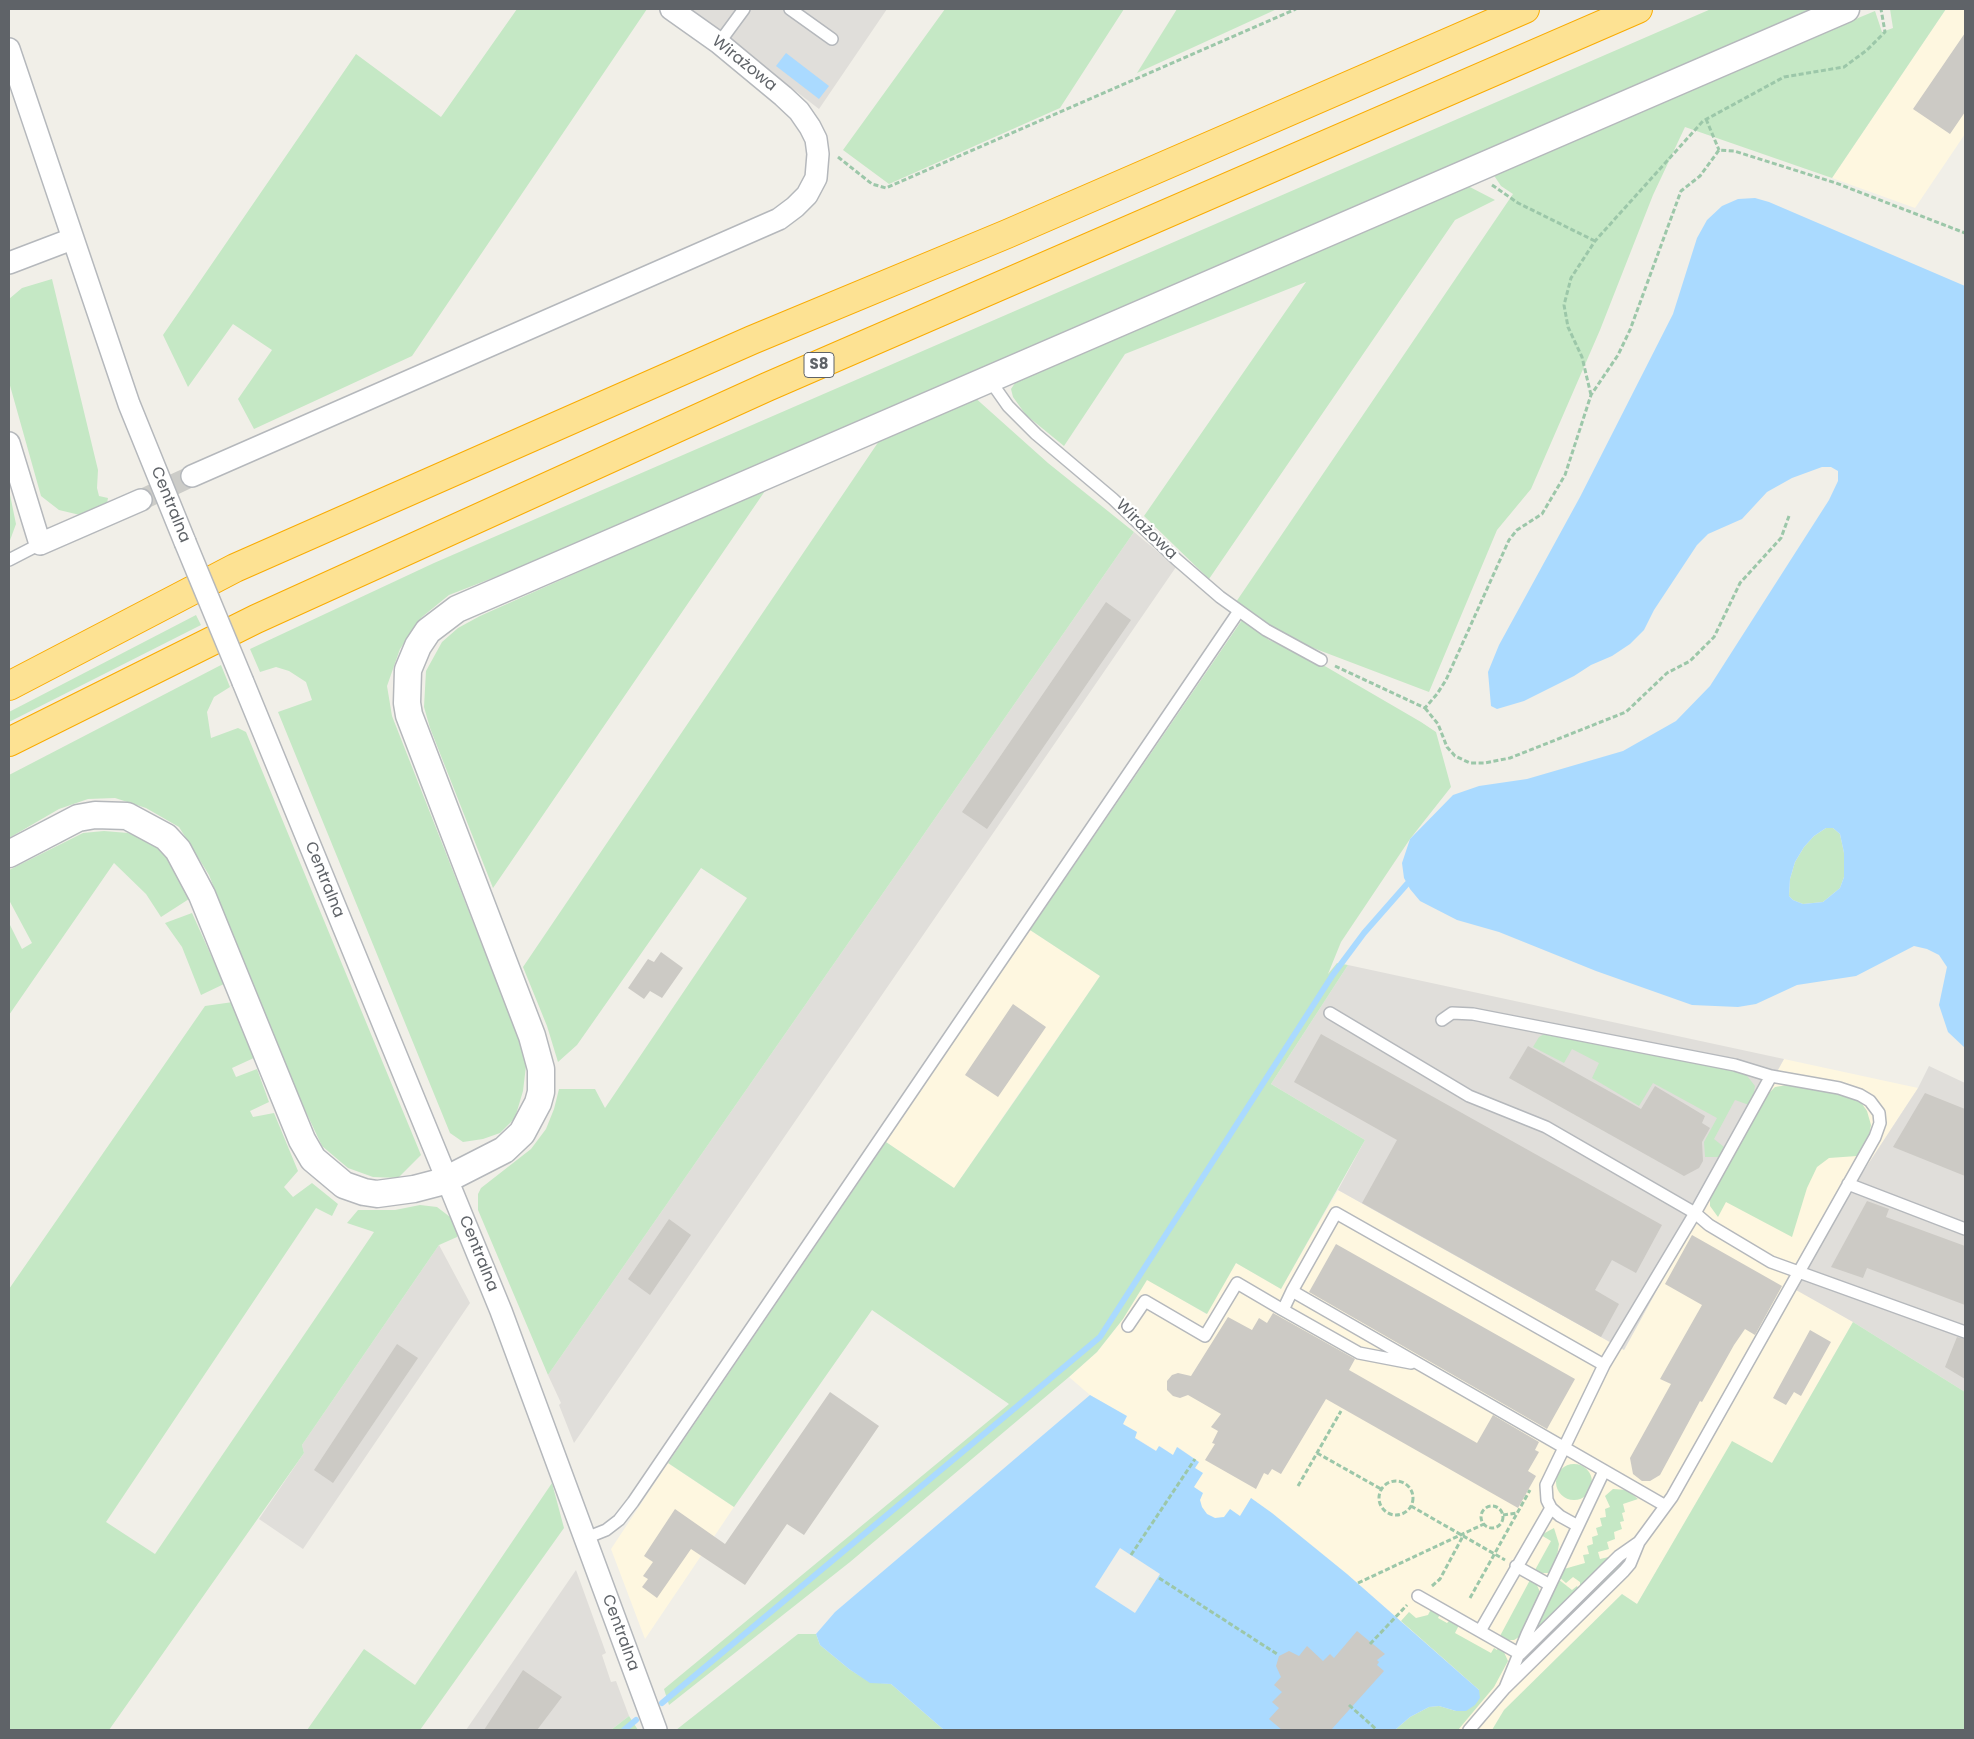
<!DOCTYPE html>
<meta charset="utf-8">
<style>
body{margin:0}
#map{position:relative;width:1974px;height:1739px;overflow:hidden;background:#f1efe8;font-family:Poppins,sans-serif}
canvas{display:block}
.frame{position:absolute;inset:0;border:10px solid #5f6368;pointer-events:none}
</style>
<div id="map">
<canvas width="1974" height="1739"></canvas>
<div class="frame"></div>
</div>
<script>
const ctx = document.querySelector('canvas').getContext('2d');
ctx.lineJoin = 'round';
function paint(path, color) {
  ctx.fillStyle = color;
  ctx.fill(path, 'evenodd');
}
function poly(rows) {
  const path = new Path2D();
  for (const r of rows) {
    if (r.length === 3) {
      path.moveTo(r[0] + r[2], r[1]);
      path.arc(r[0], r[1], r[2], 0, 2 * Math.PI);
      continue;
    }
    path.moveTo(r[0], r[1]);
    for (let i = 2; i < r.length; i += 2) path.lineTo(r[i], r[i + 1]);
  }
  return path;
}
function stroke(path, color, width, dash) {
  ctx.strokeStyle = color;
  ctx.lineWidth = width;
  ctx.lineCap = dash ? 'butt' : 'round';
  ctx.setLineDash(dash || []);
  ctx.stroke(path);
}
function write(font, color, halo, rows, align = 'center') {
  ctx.font = font + ' Poppins,sans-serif';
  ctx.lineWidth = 4.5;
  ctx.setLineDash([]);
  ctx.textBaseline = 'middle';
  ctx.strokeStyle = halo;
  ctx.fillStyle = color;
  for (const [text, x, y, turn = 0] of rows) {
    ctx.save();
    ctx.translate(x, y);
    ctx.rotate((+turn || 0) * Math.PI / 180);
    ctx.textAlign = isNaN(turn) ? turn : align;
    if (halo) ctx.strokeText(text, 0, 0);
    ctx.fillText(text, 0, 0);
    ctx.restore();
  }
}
paint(poly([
 [1946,9,1965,9,1965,134,1915,208,1832,178],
 [1030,930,1100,976,954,1188,886,1142],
 [1784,1059,1918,1088,1857,1181,1796,1289,1853,1322,1772,1463,1732,1442,1637,1604,1622,1594,1504,1710,1492,1730,1395,1730,1439,1706,1456,1711,1479,1690,1347,1574,1251,1498,1240,1516,1215,1518,1207,1514,1201,1507,1200,1500,1202,1493,1194,1487,1195,1468,1199,1462,1178,1447,1173,1455,1160,1446,1157,1451,1134,1437,1123,1424,1126,1416,1090,1395,1069,1377,1097,1352,1123,1319,1147,1279,1206,1314,1236,1263,1281,1289,1338,1190,1624,1350],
 [668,1463,734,1507,645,1639,611,1549]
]), '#fef7e0');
paint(poly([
 [689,9,887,9,819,109],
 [1134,532,1176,567,574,1443,559,1405,561,1403,548,1375],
 [1348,965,1784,1059,1624,1350,1338,1190,1365,1140,1271,1084],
 [1929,1066,1965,1083,1965,1392,1853,1322,1796,1290,1857,1181,1918,1088],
 [439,1245,470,1303,303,1549,259,1519,304,1453,302,1445],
 [576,1570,606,1653,602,1655,611,1682,616,1681,629,1716,611,1730,466,1730]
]), '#e0deda');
paint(poly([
 [517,9,647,9,412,356,254,429,238,399,272,350,233,324,188,387,163,335,356,54,441,117],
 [945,9,1124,9,1060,108,889,184,843,150],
 [1177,9,1277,9,1137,73],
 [1711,9,1820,9,557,553,449,595,422,617,400,649,387,686,392,716,521,1044,526,1066,523,1091,515,1118,500,1133,483,1139,463,1142,450,1133,278,712,312,700,306,682,289,671,276,667,260,672,250,649,434,563],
 [1890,9,1946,9,1832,178,1685,127,1653,195,1600,330,1531,489,1497,530,1429,692,1279,635,1236,602,1513,194,1501,186,1493,174,1680,92,1875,11,1882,32,1893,28],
 [1466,185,1495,200,1455,220,1209,579,1144,516,1306,282,1125,354,1064,446,1026,415,1013,397,1011,389,1015,383],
 [52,279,98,470,97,488,99,496,108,498,107,503,80,515,59,510,41,496,9,382,9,299,22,288],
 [972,395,1048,463,1134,532,548,1375,478,1210,478,1194,481,1188,531,1149,546,1129,554,1109,559,1089,595,1089,605,1108,747,898,701,868,577,1045,558,1062,547,1026,523,967,879,441],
 [767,488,493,888,430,728,424,707,426,671,442,642,458,628,480,616],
 [9,490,16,524,9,543],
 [196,615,201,625,9,722,9,712],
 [1242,620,1269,640,1323,665,1421,722,1436,732,1451,787,1410,839,1341,942,1328,974,1337,963,1348,965,1271,1084,1365,1140,1281,1289,1236,1263,1207,1314,1147,1280,1123,1319,1097,1352,1069,1377,850,1562,669,1705,664,1689,1009,1404,872,1310,734,1507,668,1463,886,1142,954,1188,1027,1083,1100,976,1030,930],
 [221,665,230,687,214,697,207,712,211,738,238,728,246,732,421,1155,398,1178,373,1177,348,1168,322,1146,279,1055,209,875,179,827,146,808,115,798,88,799,59,809,9,838,9,775],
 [1826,828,1833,828,1840,834,1844,853,1844,877,1840,888,1823,902,1803,904,1793,900,1789,896,1790,879,1795,862,1804,847,1814,836],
 [104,831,128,833,153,843,168,859,189,899,161,917,146,894,114,863,9,1015,9,923,22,949,32,943,9,900,9,870,83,833],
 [192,913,224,984,201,995,182,947,165,923],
 [233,1002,256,1057,232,1068,236,1077,257,1069,269,1102,250,1111,253,1117,274,1113,298,1171,284,1187,293,1197,312,1183,338,1204,332,1216,316,1208,106,1522,155,1554,374,1232,347,1223,358,1210,395,1210,420,1205,437,1207,454,1220,459,1231,457,1237,439,1245,302,1445,304,1453,109,1730,9,1730,9,1289,205,1006],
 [1548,1032,1744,1072,1755,1086,1753,1099,1749,1105,1735,1100,1714,1139,1724,1147,1723,1152,1718,1157,1705,1157,1704,1142,1717,1118,1653,1083,1639,1106,1592,1078,1599,1063,1572,1049,1564,1063,1533,1047,1539,1037],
 [1787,1085,1851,1096,1860,1101,1867,1111,1871,1125,1869,1135,1857,1156,1829,1158,1817,1167,1807,1188,1792,1237,1726,1202,1718,1217,1710,1206,1710,1195,1767,1095,1775,1087],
 [1853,1322,1965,1392,1965,1730,1492,1730,1504,1710,1622,1594,1637,1604,1732,1441,1772,1463],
 [1574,1482,18],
 [552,1483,564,1528,420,1730,307,1730,364,1649,415,1685],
 [1613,1489,1627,1490,1638,1499,1623,1504,1625,1512,1622,1513,1624,1521,1620,1522,1622,1529,1614,1532,1615,1539,1607,1542,1609,1549,1598,1552,1600,1559,1609,1557,1580,1586,1580,1582,1573,1577,1566,1583,1559,1577,1564,1569,1585,1563,1583,1555,1589,1554,1587,1546,1593,1544,1592,1537,1598,1535,1596,1528,1602,1526,1600,1518,1606,1517,1605,1509,1610,1507,1605,1496],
 [1554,1528,1559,1544,1557,1556,1549,1573,1540,1573,1535,1570,1551,1541,1541,1535],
 [1628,1557,1602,1587,1537,1650,1536,1648,1616,1567],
 [1558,1579,1572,1590,1577,1586,1578,1588,1534,1632],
 [1530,1580,1536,1583,1540,1592,1519,1637,1514,1640,1507,1640,1500,1636],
 [1431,1609,1440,1614,1438,1618,1447,1623,1450,1620,1459,1625,1455,1633,1491,1653,1494,1648,1497,1650,1498,1647,1503,1650,1508,1661,1494,1687,1458,1730,1395,1730,1410,1717,1429,1707,1439,1706,1456,1711,1479,1690,1401,1621,1409,1612,1416,1618,1428,1615],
 [798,1634,816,1634,820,1645,849,1669,870,1682,891,1684,944,1730,676,1730],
 [629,1716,638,1730,611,1730]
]), '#c5e8c5');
paint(poly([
 [786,53,829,86,819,99,776,66],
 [1755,198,1769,202,1965,286,1965,1048,1948,1032,1939,1005,1947,967,1939,955,1927,949,1914,946,1856,976,1797,985,1756,1004,1738,1007,1692,1005,1596,971,1499,932,1457,920,1420,901,1410,889,1404,878,1402,863,1410,839,1453,795,1479,786,1527,779,1623,751,1676,721,1710,686,1829,500,1838,481,1838,471,1831,467,1822,467,1792,478,1767,492,1742,519,1708,534,1697,545,1654,610,1644,630,1630,644,1612,656,1591,665,1574,676,1524,701,1497,709,1491,706,1488,672,1499,645,1580,497,1673,314,1697,238,1707,220,1722,206,1738,199],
 [1826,828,1833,828,1840,834,1844,853,1844,877,1840,888,1823,902,1803,904,1793,900,1789,896,1790,879,1795,862,1804,847,1814,836],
 [1090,1395,1127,1416,1123,1424,1137,1432,1135,1438,1156,1451,1159,1446,1173,1455,1177,1447,1199,1462,1195,1468,1203,1473,1194,1487,1203,1493,1200,1500,1202,1507,1207,1514,1215,1518,1224,1517,1230,1509,1240,1516,1251,1498,1272,1513,1347,1574,1479,1690,1480,1698,1475,1705,1466,1711,1456,1711,1439,1706,1429,1707,1410,1717,1395,1730,944,1730,891,1684,870,1683,849,1669,820,1645,816,1634,835,1612]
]), '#aadaff');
paint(poly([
 [1120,1548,1160,1574,1135,1613,1095,1587]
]), '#f1efe8');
stroke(poly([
 [662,1703,1100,1337,1332,976,1364,933,1407,884],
 [624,1730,636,1720]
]), '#aadaff', 6);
paint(poly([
 [1965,33,1965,112,1950,134,1913,109],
 [1106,602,1131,620,987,829,962,812],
 [661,952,683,968,662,998,650,991,644,999,628,988,648,959,654,962],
 [1013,1004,1046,1027,998,1097,965,1075],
 [1321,1034,1662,1225,1636,1273,1612,1260,1595,1290,1619,1304,1601,1337,1362,1203,1397,1140,1294,1082],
 [1528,1046,1641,1109,1655,1086,1705,1116,1702,1123,1710,1128,1702,1142,1703,1161,1699,1168,1684,1176,1509,1078],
 [1925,1093,1965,1109,1965,1176,1893,1147],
 [1867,1201,1889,1209,1886,1217,1965,1246,1965,1305,1867,1268,1863,1278,1831,1267],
 [669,1219,691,1235,650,1295,628,1279],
 [1692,1235,1782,1286,1755,1335,1745,1329,1734,1345,1702,1402,1700,1401,1660,1475,1650,1481,1642,1481,1633,1474,1630,1458,1671,1384,1660,1379,1702,1305,1665,1284],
 [1336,1244,1575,1379,1547,1429,1309,1292],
 [1273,1313,1355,1359,1349,1370,1477,1443,1493,1415,1539,1442,1535,1450,1539,1452,1528,1471,1536,1476,1518,1508,1326,1399,1281,1474,1272,1469,1268,1475,1264,1473,1256,1489,1205,1460,1215,1444,1212,1443,1218,1431,1211,1427,1221,1414,1188,1395,1180,1398,1173,1396,1167,1390,1167,1381,1172,1375,1178,1373,1191,1376,1228,1317,1252,1330,1259,1318,1267,1323],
 [1810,1330,1831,1342,1801,1396,1794,1392,1786,1405,1773,1398],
 [1957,1337,1965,1339,1965,1379,1945,1367],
 [397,1344,418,1358,333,1483,314,1470],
 [830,1392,879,1426,804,1535,787,1524,745,1585,691,1549,657,1598,642,1587,648,1579,643,1576,653,1562,644,1556,675,1509,725,1544],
 [1357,1631,1385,1654,1377,1660,1379,1662,1377,1665,1384,1671,1331,1730,1282,1730,1269,1719,1279,1708,1272,1702,1282,1692,1274,1685,1281,1677,1276,1666,1279,1656,1289,1651,1299,1656,1307,1646,1323,1661,1330,1654,1334,1658],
 [523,1670,562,1697,537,1730,484,1730]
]), '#cccac5');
stroke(poly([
 [141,500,192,476]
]), '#ccccc8', 21, [21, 11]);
const service = poly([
 [790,9,832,39],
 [719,43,744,9],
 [989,379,1008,406,1036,434,1113,499,1176,559,1220,597,1266,630,1321,660],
 [9,560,40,544],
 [1330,1013,1469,1096,1546,1127,1695,1213,1709,1225,1771,1262,1965,1332],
 [1442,1020,1452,1013,1473,1014,1735,1065,1771,1076],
 [1848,1184,1965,1229],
 [1283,1310,1359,1353,1411,1363],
 [1128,1326,1145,1301,1205,1336,1237,1283,1283,1310,1292,1291],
 [1604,1365,1336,1213,1292,1291,1664,1505],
 [586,1538,606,1530,619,1520,633,1502,1239,611],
 [1516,1566,1550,1585],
 [1418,1596,1520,1654,1619,1556,1639,1542],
 [1480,1631,1551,1508,1560,1516,1578,1526],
 [1505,1688,1624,1571,1630,1564,1639,1542,1672,1497,1875,1137,1880,1123,1879,1113,1870,1101,1860,1095,1839,1088,1771,1076,1695,1213,1604,1365,1546,1485,1547,1500,1551,1508],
 [1469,1730,1505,1688,1527,1634,1604,1471]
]);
const minor = poly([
 [9,49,129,404,185,542],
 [9,263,72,239],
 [9,443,40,544,141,500],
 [192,476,779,219,795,207,807,195,816,178,818,154,816,139,810,127,799,111,783,96,719,43,671,9],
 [243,682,501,1311,656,1730]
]);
const tertiary = poly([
 [9,854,78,818,95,815,127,816,166,837,178,850,202,895,302,1140,313,1159,344,1185,364,1192,377,1194,414,1189,437,1183,457,1174,504,1150,522,1133,538,1103,541,1092,541,1069,532,1036,409,715,407,703,408,670,418,646,428,631,457,609,1846,9]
]);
const motorway = poly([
 [9,686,235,568,752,340,1007,234,1525,9],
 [9,742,256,619,767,387,1638,9]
]);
stroke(service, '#b5b8bc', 14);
stroke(minor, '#b5b8bc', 24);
stroke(tertiary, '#b5b8bc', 29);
stroke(motorway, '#f9ab00', 30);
stroke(poly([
 [1706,119,1719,150],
 [838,157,872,184,886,188,1296,9],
 [1492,185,1518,203,1595,241],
 [1591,395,1582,357,1568,327,1564,305,1571,278,1595,241,1703,121,1784,77,1844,67,1867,50,1885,32,1881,9],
 [1335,666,1425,708,1437,694,1446,680,1509,540,1517,530,1542,514,1565,475,1591,395,1618,355,1630,330,1681,191,1700,176,1719,150,1734,151,1836,183,1965,233],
 [1425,708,1438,724,1447,747,1455,756,1470,763,1485,763,1510,758,1626,712,1667,673,1690,661,1714,637,1740,583,1781,538,1789,516],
 [1317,1453,1381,1489],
 [1396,1498,17],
 [1298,1486,1341,1411],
 [1411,1506,1505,1560],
 [1492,1517,11],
 [1503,1515,1517,1513],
 [1131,1555,1195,1459],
 [1159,1578,1277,1654],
 [1358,1583,1484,1524],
 [1432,1586,1440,1579,1463,1536],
 [1470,1598,1530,1490],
 [1370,1644,1407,1605],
 [1349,1705,1377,1730]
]), '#9cc7a9', 3, [5, 2.5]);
stroke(service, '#fff', 11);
stroke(minor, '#fff', 21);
stroke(tertiary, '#fff', 26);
stroke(motorway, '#fde293', 28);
const minorBridge = poly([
 [185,542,243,682]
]);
stroke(minorBridge, '#b5b8bc', 24, []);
stroke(minorBridge, '#fff', 21);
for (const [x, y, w] of [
 [819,365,30]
]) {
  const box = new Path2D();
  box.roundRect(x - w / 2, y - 12.5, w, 25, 4);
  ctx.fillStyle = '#fff';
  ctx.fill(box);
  stroke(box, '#5f6368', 1);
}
write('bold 15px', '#5f6368', null, [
 ["S8",819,365]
]);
write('16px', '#5f6368', '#fff', [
 ["Wirażowa",744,64,39],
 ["Centralna",170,505,68],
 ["Wirażowa",1146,530,44],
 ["Centralna",324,880,68],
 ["Centralna",478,1254,68],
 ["Centralna",620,1633,70]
]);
</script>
